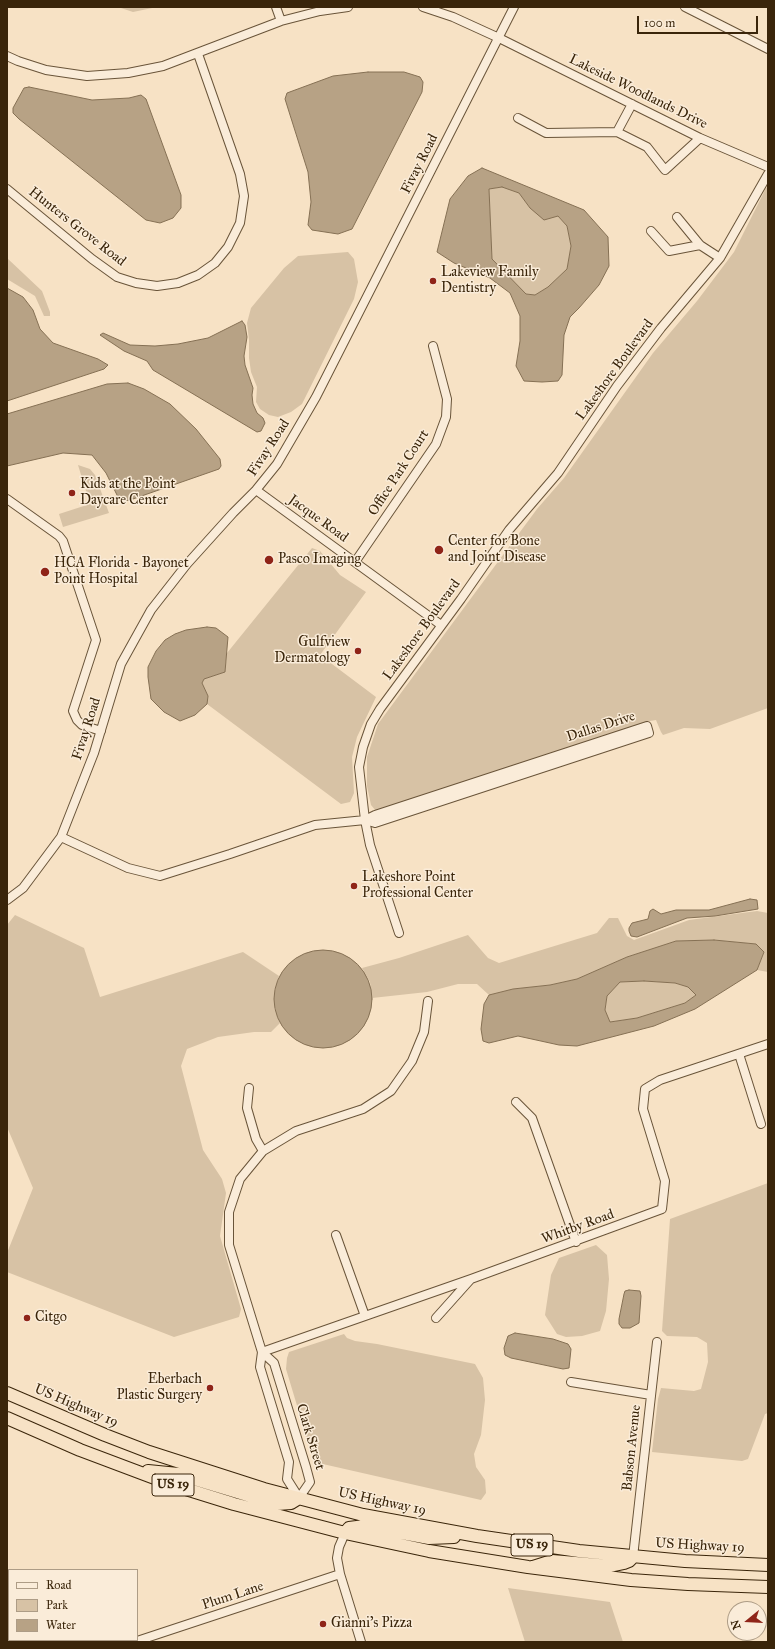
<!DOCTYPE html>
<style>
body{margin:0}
#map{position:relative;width:775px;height:1649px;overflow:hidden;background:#f7e2c5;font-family:"IM FELL Great Primer",serif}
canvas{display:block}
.frame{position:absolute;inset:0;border:8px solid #3a250a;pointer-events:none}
.legend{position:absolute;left:8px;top:1569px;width:130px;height:72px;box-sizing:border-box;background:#faecd9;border:1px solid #ad9c86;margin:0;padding:5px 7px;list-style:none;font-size:12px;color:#3a250a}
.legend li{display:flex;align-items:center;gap:8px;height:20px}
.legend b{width:20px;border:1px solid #ad9c86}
.north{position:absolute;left:727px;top:1601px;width:40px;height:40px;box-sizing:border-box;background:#faecd9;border:1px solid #ad9c86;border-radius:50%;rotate:252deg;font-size:11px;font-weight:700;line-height:16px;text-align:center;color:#3a250a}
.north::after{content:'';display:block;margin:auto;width:14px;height:18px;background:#8f2418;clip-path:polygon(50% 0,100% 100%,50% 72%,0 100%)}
.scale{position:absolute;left:637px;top:16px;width:121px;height:18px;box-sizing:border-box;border:2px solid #3a250a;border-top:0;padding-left:5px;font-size:12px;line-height:14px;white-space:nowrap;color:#3a250a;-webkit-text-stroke:3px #faecd9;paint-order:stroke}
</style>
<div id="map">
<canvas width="775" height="1649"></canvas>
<div class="frame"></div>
<ul class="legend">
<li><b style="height:5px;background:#faecd9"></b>Road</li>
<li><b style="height:11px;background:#d7c2a5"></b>Park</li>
<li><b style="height:11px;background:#b7a285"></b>Water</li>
</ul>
<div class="north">N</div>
<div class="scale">100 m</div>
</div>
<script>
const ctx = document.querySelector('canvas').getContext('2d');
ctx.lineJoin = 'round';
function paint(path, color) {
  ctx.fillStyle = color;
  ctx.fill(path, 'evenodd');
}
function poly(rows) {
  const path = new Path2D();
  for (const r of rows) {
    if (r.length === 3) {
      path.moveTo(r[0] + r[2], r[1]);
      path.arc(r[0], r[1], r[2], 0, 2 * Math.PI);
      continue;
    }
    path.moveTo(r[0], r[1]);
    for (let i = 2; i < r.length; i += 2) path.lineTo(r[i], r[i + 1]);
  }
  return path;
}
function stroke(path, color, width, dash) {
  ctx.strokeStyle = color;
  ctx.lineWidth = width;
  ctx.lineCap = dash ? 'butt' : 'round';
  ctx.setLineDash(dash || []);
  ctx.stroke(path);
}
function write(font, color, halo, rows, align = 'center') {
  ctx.font = font + ' "IM FELL Great Primer",serif';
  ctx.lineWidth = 3;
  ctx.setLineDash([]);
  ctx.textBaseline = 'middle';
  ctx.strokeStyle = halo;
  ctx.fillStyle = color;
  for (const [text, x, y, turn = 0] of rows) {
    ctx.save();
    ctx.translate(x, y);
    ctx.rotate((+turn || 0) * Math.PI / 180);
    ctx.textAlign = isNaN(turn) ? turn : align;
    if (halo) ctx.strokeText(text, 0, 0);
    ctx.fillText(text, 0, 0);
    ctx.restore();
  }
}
paint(poly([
 [118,7,157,7,133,12],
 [503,187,519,193,530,208,558,216,567,226,571,246,567,269,548,287,535,295,526,294,492,259,489,189],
 [768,187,768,708,710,729,684,728,663,735,661,732,656,720,650,721,376,811,371,805,367,786,367,757,378,724,537,509,564,478,653,353,697,301,734,252,766,188],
 [348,252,354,259,358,282,354,299,302,404,291,412,278,417,269,415,260,409,256,402,257,387,251,372,249,358,249,340,247,323,251,308,284,268,298,256],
 [7,258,42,291,50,312,50,316,44,316,35,296,7,279],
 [78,465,90,469,95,475,109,513,63,527,59,514,90,504],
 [312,548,320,551,340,575,366,592,320,655,376,697,357,737,352,757,354,793,350,802,341,804,207,704,208,696,202,683,204,679,225,672,227,653],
 [757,911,768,913,768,972,757,970,764,952,756,944,714,940,676,941,627,957,577,979,550,985,513,989,489,995,477,984,458,984,427,992,372,998,370,982,362,968,399,958,468,935,488,958,499,963,597,933,609,918,618,918,627,936,634,940,689,920],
 [15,915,84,948,100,997,243,952,279,976,274,991,274,1008,280,1023,271,1032,254,1032,218,1037,187,1049,181,1066,203,1150,222,1179,226,1193,220,1236,241,1309,239,1317,174,1337,7,1272,7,1253,33,1188,7,1127,7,925],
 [644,981,675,983,688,987,696,995,685,1003,637,1018,610,1022,605,1010,607,996,620,982],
 [768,1183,768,1413,765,1414,748,1459,742,1461,652,1452,658,1399,661,1388,694,1391,701,1389,708,1362,707,1343,697,1337,667,1336,662,1331,670,1219],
 [596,1245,607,1255,609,1279,606,1311,600,1331,582,1336,566,1337,557,1334,545,1315,551,1275,559,1258],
 [344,1334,347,1338,355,1341,377,1344,475,1364,483,1378,485,1400,481,1435,474,1454,476,1467,485,1480,486,1493,481,1500,314,1462,286,1369,287,1358,289,1352],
 [508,1588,610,1602,623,1642,525,1642]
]), '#d7c2a5');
const water = poly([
 [368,72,404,72,420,77,423,82,422,92,352,229,338,234,312,230,308,225,311,202,308,172,285,99,287,93,333,76,368,72],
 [29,87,92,100,129,98,141,95,146,99,181,195,181,208,173,218,160,223,146,220,19,119,13,113,13,108,24,88,29,87],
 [482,168,584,210,608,237,609,266,599,285,579,308,570,317,564,335,562,375,558,381,542,382,524,381,516,366,520,341,520,316,510,293,490,278,454,263,437,252,450,199,468,176,482,168],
 [502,187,519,193,530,208,544,220,558,216,567,226,571,246,567,269,548,287,535,295,526,294,492,259,489,189,502,187],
 [7,288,23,297,33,310,40,329,53,343,98,359,108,365,104,369,7,401,7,288],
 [242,321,245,325,247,337,244,356,245,365,253,388,252,395,253,404,257,413,263,418,265,423,261,431,257,432,153,370,147,361,124,351,100,335,103,333,130,345,155,346,178,344,208,338,242,321],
 [128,383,144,389,170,404,196,429,220,459,221,466,219,469,130,500,123,501,119,499,106,473,92,455,63,453,7,466,7,414,107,384,128,383],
 [207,627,216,628,228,637,225,672,204,679,202,683,208,696,207,704,195,715,180,721,164,712,151,699,148,677,148,667,156,651,165,640,175,634,186,630,207,627],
 [750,899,757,900,758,909,715,916,687,918,637,937,631,936,629,931,629,928,632,923,648,919,650,911,653,909,661,914,676,910,709,910,750,899],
 [714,940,756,944,764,952,757,970,695,1009,654,1026,577,1046,559,1045,518,1036,489,1043,483,1041,481,1029,484,1004,489,995,513,989,550,985,577,979,627,957,676,941,714,940],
 [644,981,675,983,688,987,696,995,685,1003,637,1018,610,1022,605,1010,607,996,620,982,644,981],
 [323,999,49],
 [629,1290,640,1291,641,1296,639,1323,630,1328,622,1328,619,1324,619,1319,624,1294,625,1291,629,1290],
 [515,1333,553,1339,568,1344,571,1349,569,1368,563,1369,511,1358,505,1355,504,1348,508,1336,515,1333]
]);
paint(water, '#b7a285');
stroke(water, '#857054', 1);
const minor = poly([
 [276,7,281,21],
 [423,7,453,17,499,38,700,138,768,167],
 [685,7,768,49],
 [7,56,18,61,46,70,87,76,128,73,163,66,281,21,320,11,348,7],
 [518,118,546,133,617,132,632,104],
 [617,132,647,147,665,170,700,138],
 [7,189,92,259,117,277,136,283,157,286,178,283,198,275,215,263,228,247,240,223,244,196,240,174,198,54],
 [677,217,700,245,720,258],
 [651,231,669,251,700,245],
 [256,490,441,625],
 [7,499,59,536,63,541,96,640,73,711,77,720,82,725,101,731],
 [355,562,436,444,446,417,447,399,433,346],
 [647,726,649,733,375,823,365,820,375,815,647,726],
 [365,820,370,845,399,933],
 [61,837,128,868,160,876,230,854,315,825,365,820,359,767,363,747,371,724,380,709,461,599,509,530,558,473,617,386,661,328,720,258,768,174],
 [7,900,23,888,61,837,94,753,121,664,151,610,187,564,233,513,256,490,277,464,316,397,514,7],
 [739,1054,761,1124],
 [249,1088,247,1108,256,1139,263,1151],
 [516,1102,532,1118,576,1242],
 [336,1235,365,1316],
 [436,1318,470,1280],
 [262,1352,274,1363,306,1467,310,1482,299,1498,287,1479,289,1462,260,1367,262,1352,229,1245,229,1212,240,1179,263,1151,296,1131,363,1109,391,1091,412,1061,424,1032,428,1001],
 [262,1352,471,1279,662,1209,665,1181,643,1109,645,1089,660,1080,768,1044],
 [571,1382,651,1395],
 [345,1533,339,1547,337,1558,340,1574,361,1642],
 [633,1557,657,1342],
 [134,1642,340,1574]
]);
const highway = poly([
 [7,1393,105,1435,149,1452,264,1489,363,1515,477,1536,579,1551,685,1561,768,1565],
 [7,1418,80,1450,173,1485,234,1504,345,1533,429,1551,528,1567,631,1580,688,1584,768,1587],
 [148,1471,178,1474,277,1504,291,1503,299,1498],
 [345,1533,349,1528,365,1526,429,1538,454,1537],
 [533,1567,552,1561,610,1566,624,1563,629,1561,633,1557]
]);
stroke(minor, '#695439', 10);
stroke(highway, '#3a250a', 14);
stroke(minor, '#faecd9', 8);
stroke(highway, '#f7e2c5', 12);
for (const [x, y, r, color] of [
 [433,281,4,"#8f2418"],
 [72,493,4,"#8f2418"],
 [439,550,5,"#8f2418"],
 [269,560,5,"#8f2418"],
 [45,572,5,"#8f2418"],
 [358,651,4,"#8f2418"],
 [354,886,4,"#8f2418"],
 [27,1318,4,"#8f2418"],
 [210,1388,4,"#8f2418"],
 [323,1624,4,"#8f2418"]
]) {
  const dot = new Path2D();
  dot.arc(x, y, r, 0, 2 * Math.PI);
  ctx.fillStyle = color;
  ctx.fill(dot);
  stroke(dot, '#faecd9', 1.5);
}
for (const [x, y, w] of [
 [173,1485,42],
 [532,1545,42]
]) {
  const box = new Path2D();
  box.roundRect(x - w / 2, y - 11, w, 22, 3);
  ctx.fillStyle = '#faecd9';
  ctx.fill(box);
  stroke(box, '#3a250a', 1);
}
write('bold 13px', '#3a250a', null, [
 ["US 19",173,1485],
 ["US 19",532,1545]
]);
write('14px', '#3a250a', '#faecd9', [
 ["Lakeside Woodlands Drive",638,92,26],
 ["Fivay Road",420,164,-63],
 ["Hunters Grove Road",77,227,38],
 ["Lakeshore Boulevard",615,370,-54],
 ["Fivay Road",269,448,-57],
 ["Office Park Court",399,473,-57],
 ["Jacque Road",318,519,36],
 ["Lakeshore Boulevard",422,630,-54],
 ["Dallas Drive",601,727,-18],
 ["Fivay Road",87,729,-72],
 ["Whitby Road",578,1227,-20],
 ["US Highway 19",76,1406,23],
 ["Clark Street",310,1437,73],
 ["Babson Avenue",632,1448,-84],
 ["US Highway 19",382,1502,12],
 ["US Highway 19",700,1546,3],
 ["Plum Lane",233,1596,-18]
]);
write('14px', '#3a250a', '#faecd9', [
 ["Lakeview Family",441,273],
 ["Dentistry",441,289],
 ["Kids at the Point",80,485],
 ["Daycare Center",80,501],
 ["Center for Bone",448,542],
 ["and Joint Disease",448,558],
 ["Pasco Imaging",278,560],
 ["HCA Florida - Bayonet",54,564],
 ["Point Hospital",54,580],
 ["Gulfview",350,643,"right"],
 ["Dermatology",350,659,"right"],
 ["Lakeshore Point",362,878],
 ["Professional Center",362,894],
 ["Citgo",35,1318],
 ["Eberbach",202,1380,"right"],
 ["Plastic Surgery",202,1396,"right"],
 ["Gianni's Pizza",331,1624]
], 'left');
</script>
